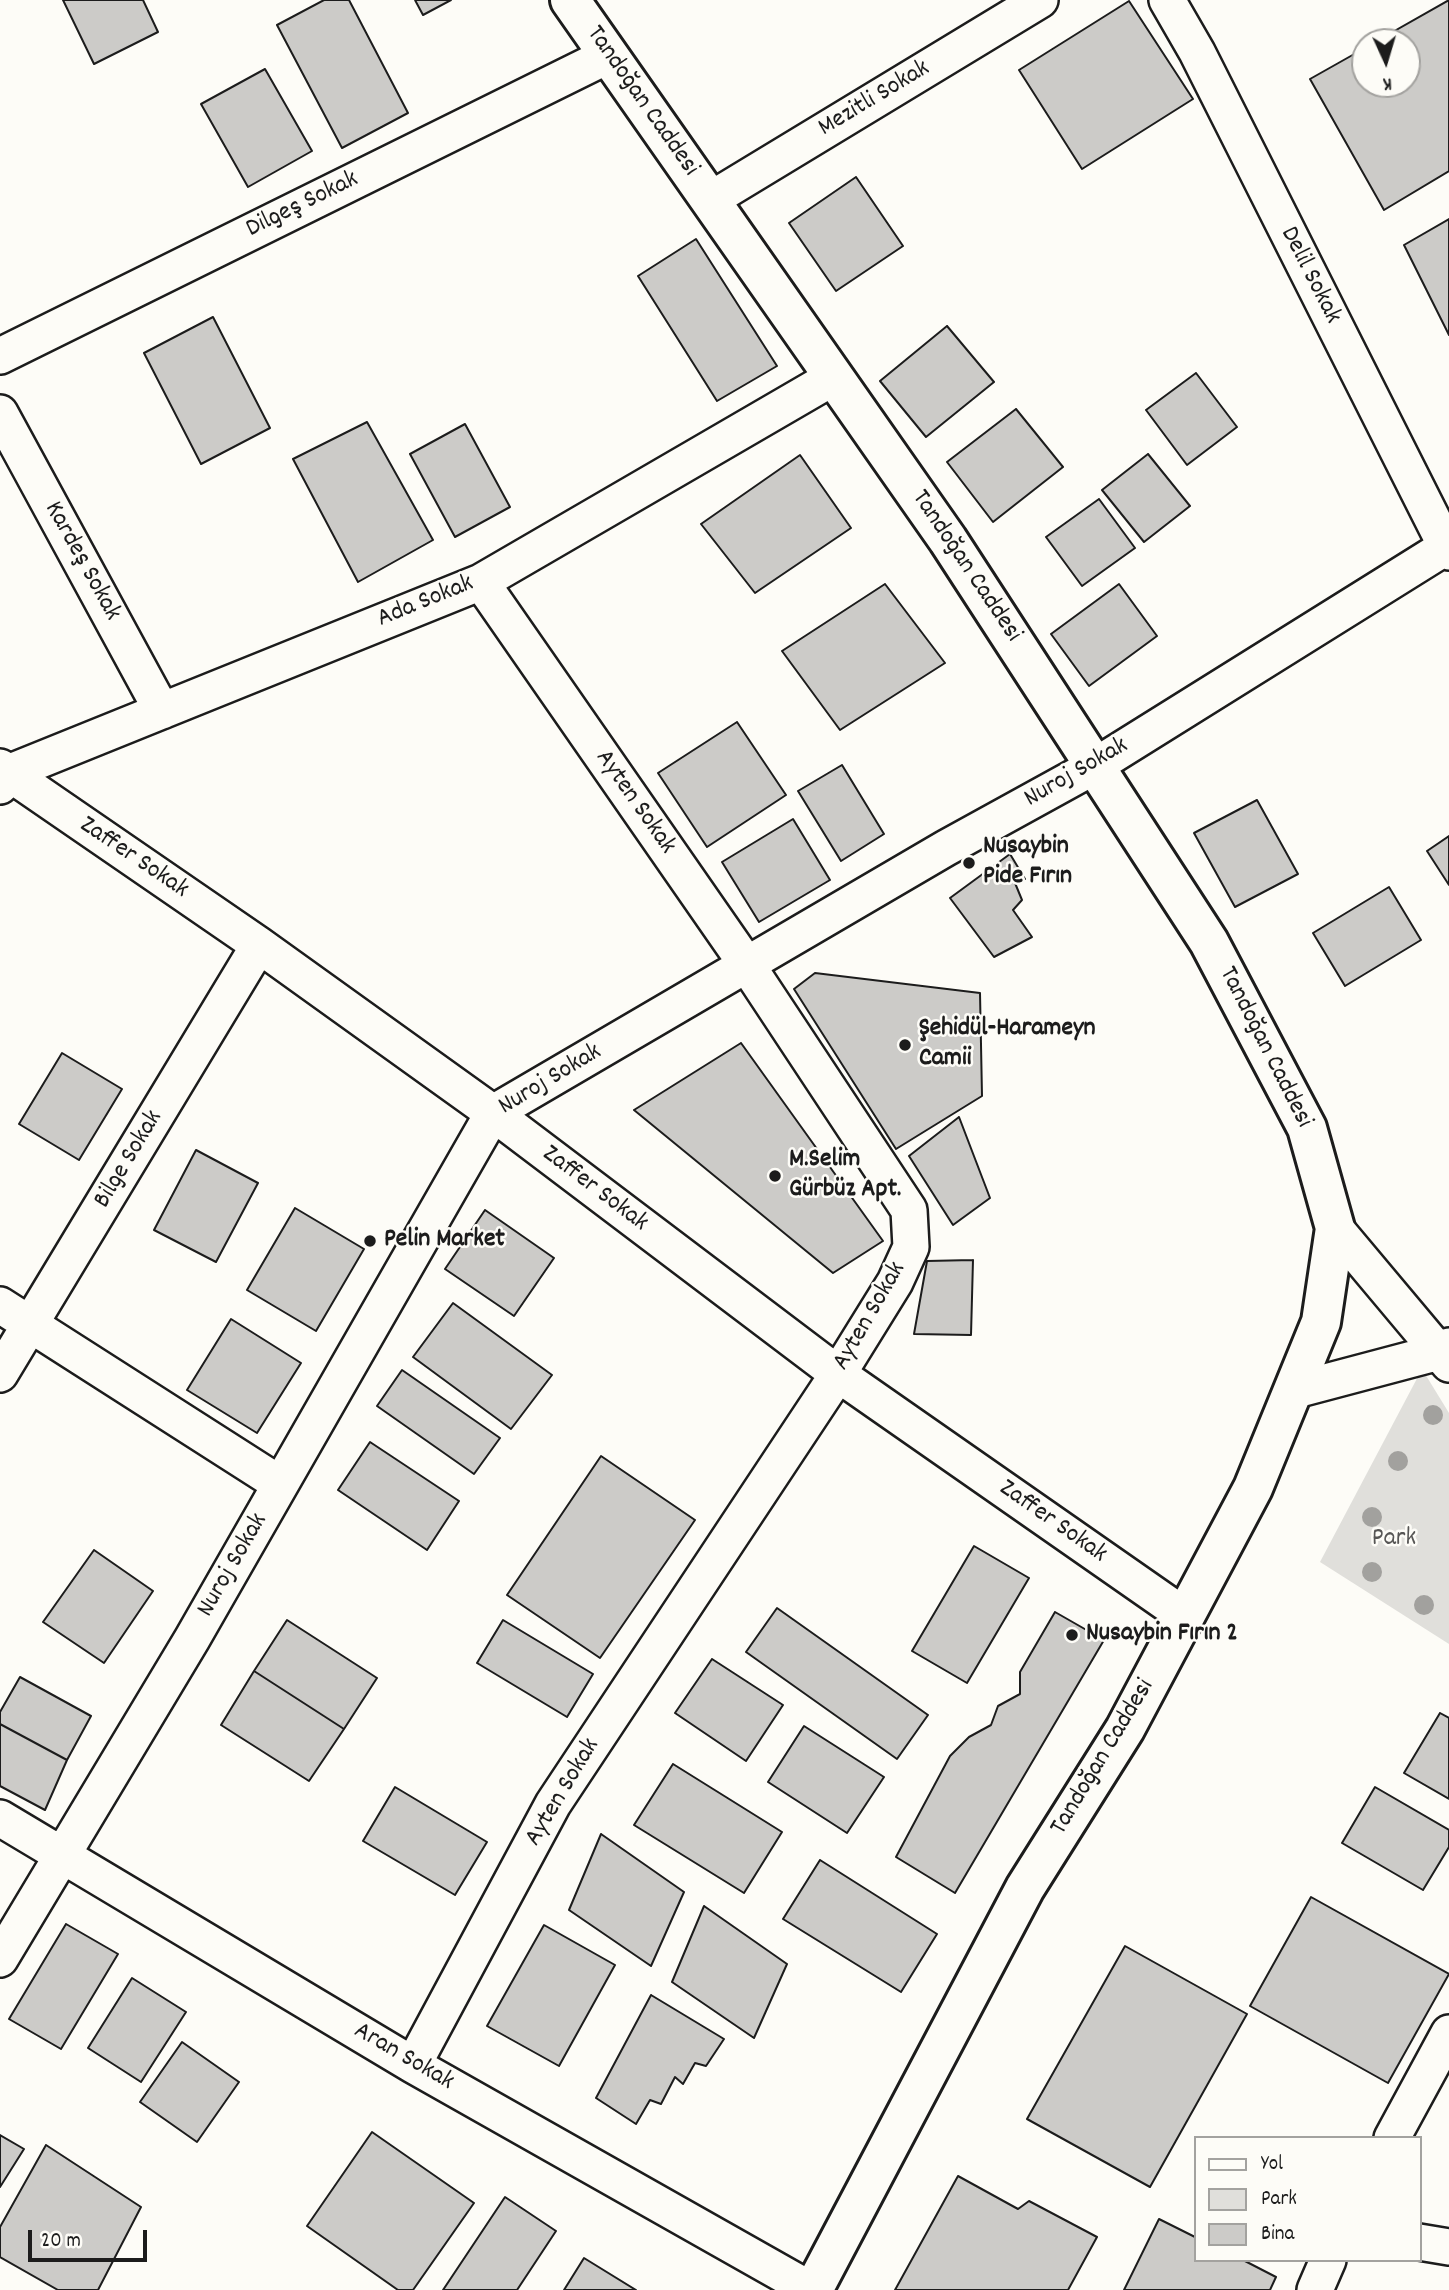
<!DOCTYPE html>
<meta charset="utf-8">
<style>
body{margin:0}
#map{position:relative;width:1449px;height:2290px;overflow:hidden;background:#fdfcf7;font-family:Dekko,sans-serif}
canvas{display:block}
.legend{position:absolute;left:1194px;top:2136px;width:228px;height:126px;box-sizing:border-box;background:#fdfcf7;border:2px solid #a3a29f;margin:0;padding:9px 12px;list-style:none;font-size:21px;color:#1c1c1c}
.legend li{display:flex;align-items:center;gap:14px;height:35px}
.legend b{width:35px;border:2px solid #a3a29f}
.north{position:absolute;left:1351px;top:28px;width:70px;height:70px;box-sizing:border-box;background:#fdfcf7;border:2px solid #a3a29f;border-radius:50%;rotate:176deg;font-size:19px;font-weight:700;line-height:28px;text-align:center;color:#1c1c1c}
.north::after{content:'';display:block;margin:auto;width:24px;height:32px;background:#1c1c1c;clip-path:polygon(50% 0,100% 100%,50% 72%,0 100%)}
.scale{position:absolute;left:28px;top:2230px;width:119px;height:32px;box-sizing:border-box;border:4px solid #1c1c1c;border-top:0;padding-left:9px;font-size:21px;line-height:24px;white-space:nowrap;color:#1c1c1c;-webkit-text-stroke:5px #fdfcf7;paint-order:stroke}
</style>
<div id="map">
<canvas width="1449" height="2290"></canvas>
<ul class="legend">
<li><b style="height:9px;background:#fdfcf7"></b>Yol</li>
<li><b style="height:19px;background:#e0dfdb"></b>Park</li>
<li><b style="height:19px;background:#cccbc8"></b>Bina</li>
</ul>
<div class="north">K</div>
<div class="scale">20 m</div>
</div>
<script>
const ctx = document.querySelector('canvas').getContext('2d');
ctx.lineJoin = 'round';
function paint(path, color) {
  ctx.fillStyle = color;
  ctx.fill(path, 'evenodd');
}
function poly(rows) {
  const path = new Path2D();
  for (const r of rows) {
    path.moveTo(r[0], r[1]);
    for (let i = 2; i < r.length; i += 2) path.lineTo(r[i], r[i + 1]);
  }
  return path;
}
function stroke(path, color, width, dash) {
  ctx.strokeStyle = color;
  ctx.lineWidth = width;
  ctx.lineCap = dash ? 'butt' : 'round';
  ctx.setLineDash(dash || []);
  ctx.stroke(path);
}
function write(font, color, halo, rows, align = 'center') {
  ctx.font = font + ' Dekko,sans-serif';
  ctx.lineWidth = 5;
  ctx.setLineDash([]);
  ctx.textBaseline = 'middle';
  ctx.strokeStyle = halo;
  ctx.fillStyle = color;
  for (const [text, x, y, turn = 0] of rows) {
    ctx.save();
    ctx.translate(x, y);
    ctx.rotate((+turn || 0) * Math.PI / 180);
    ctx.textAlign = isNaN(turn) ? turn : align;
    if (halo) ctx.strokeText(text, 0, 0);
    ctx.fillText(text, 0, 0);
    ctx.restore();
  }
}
paint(poly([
 [1422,1369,1449,1413,1449,1644,1320,1562]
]), '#e0dfdb');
const building = poly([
 [63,0,143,0,158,32,94,64,63,0],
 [324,0,349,0,408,113,342,148,277,25,324,0],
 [415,0,451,0,423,15,415,0],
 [1449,0,1449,171,1384,210,1310,79,1365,48,1365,84,1407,84,1407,42,1375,42,1449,0],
 [1129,1,1193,99,1082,169,1019,70,1129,1],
 [265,69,312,151,248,187,201,104,265,69],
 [856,177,903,246,836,291,789,223,856,177],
 [1449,219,1449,335,1404,245,1449,219],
 [696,239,777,366,717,401,638,276,696,239],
 [213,317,270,428,201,464,144,353,213,317],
 [947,326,994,382,926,437,880,381,947,326],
 [1196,373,1237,427,1187,465,1146,410,1196,373],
 [1016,409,1063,467,993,522,947,462,1016,409],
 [367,422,433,540,358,582,293,459,367,422],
 [465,424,510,507,455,537,410,454,465,424],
 [1148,454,1190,506,1144,542,1102,490,1148,454],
 [800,455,851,528,755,593,701,524,800,455],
 [1099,499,1135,548,1082,586,1046,537,1099,499],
 [885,584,945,663,840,730,782,651,885,584],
 [1119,584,1157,636,1089,686,1051,634,1119,584],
 [737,722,786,795,707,847,658,773,737,722],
 [842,765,884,834,841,861,798,791,842,765],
 [1257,800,1298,874,1235,907,1194,833,1257,800],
 [793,819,830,880,759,922,722,862,793,819],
 [1449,836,1449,885,1427,851,1449,836],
 [1010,854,1025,879,1015,883,1022,900,1013,910,1032,937,994,957,950,898,1010,854],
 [1389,887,1421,940,1345,986,1313,933,1389,887],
 [815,973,980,993,982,1096,896,1149,794,989,815,973],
 [741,1043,883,1241,833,1273,634,1110,741,1043],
 [62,1053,122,1089,79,1160,19,1124,62,1053],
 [959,1117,990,1198,953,1225,909,1156,959,1117],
 [196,1150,258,1183,216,1262,154,1230,196,1150],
 [295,1208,364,1249,316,1331,247,1290,295,1208],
 [485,1210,554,1258,514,1316,445,1269,485,1210],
 [973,1260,971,1335,914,1334,927,1261,973,1260],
 [453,1303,552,1375,511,1429,413,1357,453,1303],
 [231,1319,301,1363,257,1433,187,1390,231,1319],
 [402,1370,500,1438,474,1474,377,1406,402,1370],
 [370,1442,459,1501,427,1550,338,1490,370,1442],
 [601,1456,695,1520,600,1658,507,1595,601,1456],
 [974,1546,1029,1578,967,1683,912,1651,974,1546],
 [94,1550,153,1591,104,1663,43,1622,94,1550],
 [777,1608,928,1715,897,1759,746,1652,777,1608],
 [1055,1612,1104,1640,955,1893,896,1857,950,1756,969,1737,991,1725,998,1706,1020,1694,1020,1672,1055,1612],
 [287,1620,377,1678,344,1729,254,1671,287,1620],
 [503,1620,593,1674,567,1717,477,1663,503,1620],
 [712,1659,783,1705,746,1761,675,1713,712,1659],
 [254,1671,344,1729,309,1781,221,1725,254,1671],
 [20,1677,91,1716,67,1760,0,1724,0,1712,20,1677],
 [1440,1713,1449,1718,1449,1799,1404,1773,1440,1713],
 [0,1724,67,1760,45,1810,0,1786,0,1724],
 [804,1726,884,1777,847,1833,768,1782,804,1726],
 [673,1764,782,1832,744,1893,634,1825,673,1764],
 [395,1787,487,1842,455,1895,363,1841,395,1787],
 [1375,1787,1449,1830,1449,1847,1423,1890,1342,1843,1375,1787],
 [601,1834,684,1892,651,1966,569,1910,601,1834],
 [820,1860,937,1934,901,1992,783,1919,820,1860],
 [1311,1897,1449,1974,1388,2083,1250,2006,1311,1897],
 [704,1906,787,1964,754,2038,672,1982,704,1906],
 [66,1924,118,1954,61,2049,9,2019,66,1924],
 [544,1925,615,1965,559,2066,487,2026,544,1925],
 [1125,1946,1247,2014,1150,2187,1027,2119,1125,1946],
 [132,1978,186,2012,141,2082,88,2048,132,1978],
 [651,1995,724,2039,706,2066,695,2063,683,2084,675,2077,661,2104,650,2100,636,2124,596,2098,651,1995],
 [182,2042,239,2082,197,2142,140,2102,182,2042],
 [372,2132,474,2203,413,2290,398,2290,307,2226,372,2132],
 [0,2135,24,2149,0,2187,0,2135],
 [46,2145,141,2207,98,2290,58,2290,0,2257,0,2227,46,2145],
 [958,2176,1018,2209,1029,2201,1097,2237,1068,2290,895,2290,958,2176],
 [505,2197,556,2231,517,2290,443,2290,505,2197],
 [1159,2219,1195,2237,1195,2260,1243,2260,1276,2277,1270,2290,1124,2290,1159,2219],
 [584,2258,636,2290,564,2290,584,2258]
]);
paint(building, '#cccbc8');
stroke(building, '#1c1c1c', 2);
const street = poly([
 [1167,0,1197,52,1449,552],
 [710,200,1040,0],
 [0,356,607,56],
 [0,413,162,711],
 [0,767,259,945,493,1113,838,1374,1185,1616],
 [0,786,8,773,481,582,834,377],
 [1335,1228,1449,1364],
 [0,1305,280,1484],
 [0,1374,259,945],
 [1292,1391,1439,1352,1449,1346],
 [0,1818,413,2065,811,2290],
 [0,1959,192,1639,493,1113,946,848,1095,766,1449,545],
 [413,2065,553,1804,838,1374,895,1282,911,1247,909,1210,747,965,481,582],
 [1392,2138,1449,2033],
 [1419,2242,1449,2247],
 [1315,2290,1328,2260]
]);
const secondary = poly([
 [570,0,948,540,1209,942,1307,1128,1335,1228,1321,1322,1253,1488,1125,1729,1025,1888,813,2290]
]);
stroke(street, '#1c1c1c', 40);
stroke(secondary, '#1c1c1c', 44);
stroke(street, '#fdfcf7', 35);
stroke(secondary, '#fdfcf7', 38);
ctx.fillStyle = '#a2a19e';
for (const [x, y] of [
 [1433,1415],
 [1398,1461],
 [1372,1517],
 [1372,1572],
 [1424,1605]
]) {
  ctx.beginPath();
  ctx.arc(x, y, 10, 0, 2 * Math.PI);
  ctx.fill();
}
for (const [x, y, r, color] of [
 [969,863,7,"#1c1c1c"],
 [905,1045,7,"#1c1c1c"],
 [775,1176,7,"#1c1c1c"],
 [370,1241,7,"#1c1c1c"],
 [1072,1635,7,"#1c1c1c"]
]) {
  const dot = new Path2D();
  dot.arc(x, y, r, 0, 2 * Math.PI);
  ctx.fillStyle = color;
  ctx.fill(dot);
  stroke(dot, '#fdfcf7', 2.5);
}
write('26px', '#1c1c1c', '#fdfcf7', [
 ["Mezitli Sokak",875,100,-31],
 ["Tandoğan Caddesi",641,102,55],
 ["Dilgeş Sokak",303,206,-26],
 ["Delil Sokak",1309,276,63],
 ["Kardeş Sokak",81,562,61],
 ["Tandoğan Caddesi",965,567,56],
 ["Ada Sokak",426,603,-22],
 ["Nuroj Sokak",1077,774,-30],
 ["Ayten Sokak",634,803,55],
 ["Zaffer Sokak",133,859,34],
 ["Tandoğan Caddesi",1264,1048,63],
 ["Nuroj Sokak",551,1081,-31],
 ["Bilge Sokak",130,1160,-59],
 ["Zaffer Sokak",594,1190,37],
 ["Ayten Sokak",871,1317,-60],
 ["Zaffer Sokak",1052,1523,35],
 ["Nuroj Sokak",234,1566,-60],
 ["Tandoğan Caddesi",1104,1758,-59],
 ["Ayten Sokak",564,1793,-59],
 ["Aran Sokak",403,2058,30]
]);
write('bold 26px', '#1c1c1c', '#fdfcf7', [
 ["Nusaybin",983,848],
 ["Pide Fırın",983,878],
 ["Şehidül-Harameyn",919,1030],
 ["Camii",919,1060],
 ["M.Selim",789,1161],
 ["Gürbüz Apt.",789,1191],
 ["Pelin Market",384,1241],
 ["Nusaybin Fırın 2",1086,1635]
], 'left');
write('26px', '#575655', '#fdfcf7', [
 ["Park",1394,1540]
]);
</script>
